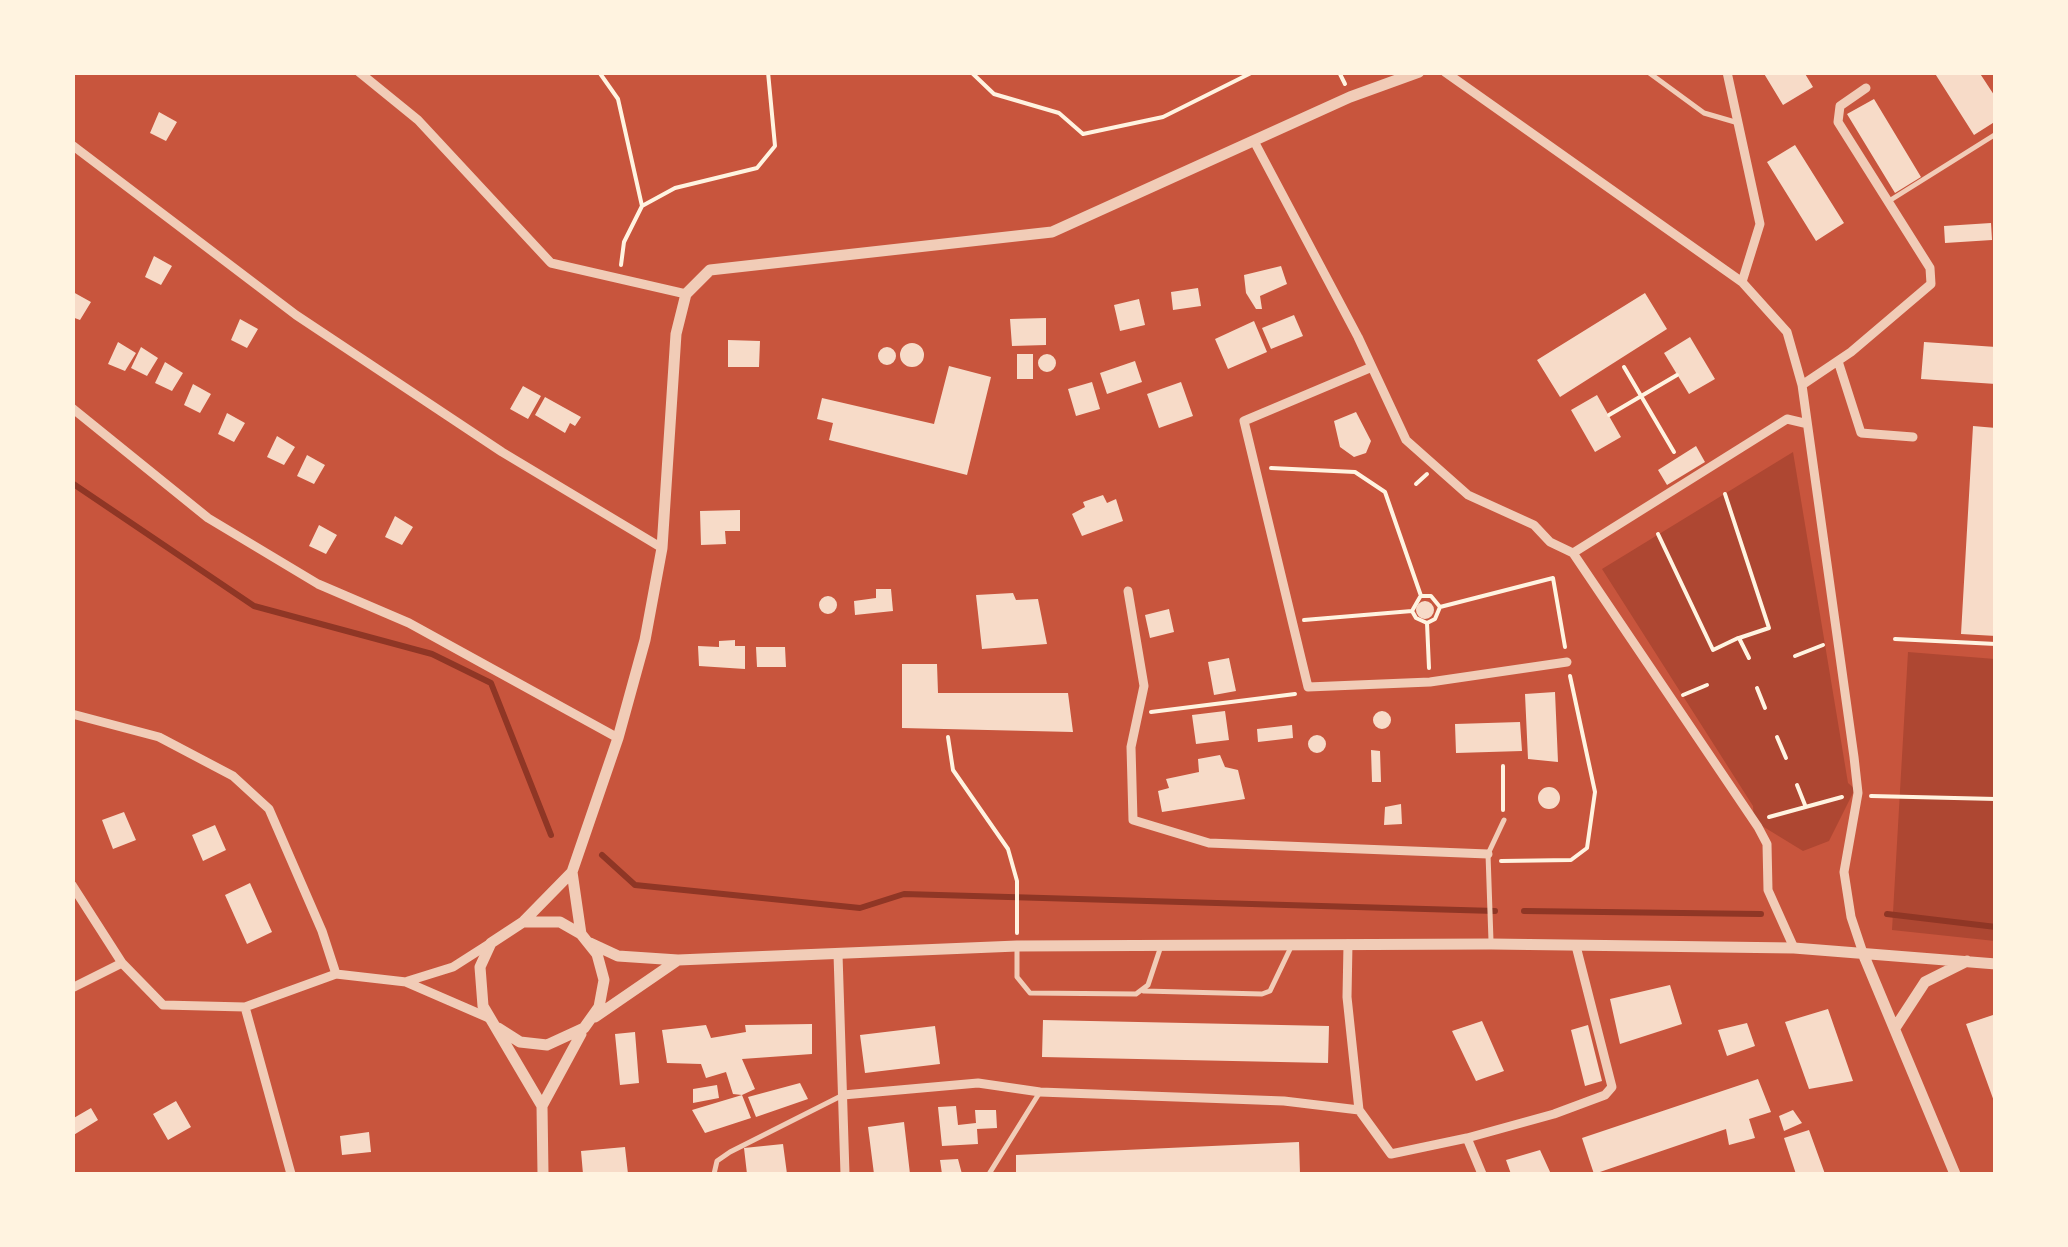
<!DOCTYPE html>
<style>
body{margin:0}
#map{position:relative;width:2068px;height:1247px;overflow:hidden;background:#c8553d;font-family:"DM Sans",sans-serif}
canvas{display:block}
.frame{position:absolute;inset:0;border:75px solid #fff3e0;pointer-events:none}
</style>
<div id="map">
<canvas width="2068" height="1247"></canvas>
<div class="frame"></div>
</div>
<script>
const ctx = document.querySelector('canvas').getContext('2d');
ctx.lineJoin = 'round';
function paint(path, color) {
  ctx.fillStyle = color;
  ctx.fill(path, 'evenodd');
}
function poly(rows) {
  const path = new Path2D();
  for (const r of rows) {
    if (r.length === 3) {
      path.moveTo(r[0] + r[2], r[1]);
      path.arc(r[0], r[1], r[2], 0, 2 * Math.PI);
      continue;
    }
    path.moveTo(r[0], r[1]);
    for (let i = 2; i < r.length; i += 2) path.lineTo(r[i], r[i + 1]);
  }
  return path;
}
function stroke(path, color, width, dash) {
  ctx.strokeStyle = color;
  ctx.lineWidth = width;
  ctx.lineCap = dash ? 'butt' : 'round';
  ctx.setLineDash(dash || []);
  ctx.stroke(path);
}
paint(poly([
 [1793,452,1848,783,1855,789,1829,841,1803,851,1754,821,1753,806,1602,569],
 [1908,652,1995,659,1995,941,1892,930]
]), '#ae4732');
stroke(poly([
 [72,483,254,606,432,654,491,683,551,835],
 [602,855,635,885,860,908,904,894,1495,911],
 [1524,911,1761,914],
 [1887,914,1996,927]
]), '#8f3625', 6);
paint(poly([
 [1763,72,1804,72,1813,87,1783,105],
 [1934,72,1979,72,1996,98,1996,121,1974,135],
 [1874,99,1921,177,1895,193,1847,114],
 [159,112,177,122,166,141,150,133],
 [1795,145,1844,223,1816,241,1767,162],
 [1991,223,1992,240,1945,243,1944,226],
 [154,256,172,266,161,285,145,277],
 [1281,266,1287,284,1260,296,1262,309,1256,309,1246,293,1244,275],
 [1198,288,1201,306,1173,310,1171,292],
 [73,292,91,302,80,320,72,317],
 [1645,293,1667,329,1560,397,1537,360],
 [1139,299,1145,325,1120,331,1114,305],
 [1294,315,1303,336,1271,349,1262,328],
 [1046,318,1046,345,1012,346,1010,319],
 [240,319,258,329,247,348,231,340],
 [1254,321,1267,352,1228,369,1215,339],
 [1690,337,1715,379,1689,394,1664,353],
 [728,340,760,341,759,367,728,367],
 [118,342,136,353,125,371,108,364],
 [1924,342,1996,347,1996,384,1921,379],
 [912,355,12],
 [887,356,9],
 [141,347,158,358,147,376,131,368],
 [1017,354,1033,354,1033,379,1017,379],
 [1047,363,9],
 [1135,361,1142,382,1107,394,1100,373],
 [165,362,183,373,172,391,155,383],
 [949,366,991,377,967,475,829,440,833,423,817,419,822,398,934,424],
 [1092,382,1100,409,1076,416,1068,389],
 [1181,382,1193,416,1159,428,1147,394],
 [193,384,211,394,200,413,184,405],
 [523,386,541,396,528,419,510,409],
 [1597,395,1621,437,1595,452,1571,410],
 [545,397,581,417,575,426,570,423,565,433,535,415],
 [1356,412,1371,441,1366,453,1354,457,1340,447,1334,421],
 [227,413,245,423,234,442,218,434],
 [1973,426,1996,428,1996,636,1961,634],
 [277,436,295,447,284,465,267,457],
 [1696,446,1705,462,1667,485,1658,470],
 [307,455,325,465,314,484,297,476],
 [1103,495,1107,503,1116,499,1123,521,1082,536,1072,514,1085,507,1083,502],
 [740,510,740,531,725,531,726,544,701,545,700,511],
 [395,516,413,527,402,545,385,537],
 [319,525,337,535,326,554,309,546],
 [876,589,891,589,893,611,855,615,854,601,876,598],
 [1013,593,1016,600,1038,599,1047,644,982,649,976,595],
 [828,605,9],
 [1425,610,9],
 [1169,609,1174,632,1150,638,1145,615],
 [735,640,735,646,745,646,745,669,699,666,698,646,719,647,719,641],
 [756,647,785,647,786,667,757,667],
 [1229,658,1236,691,1214,695,1208,662],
 [902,664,937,664,938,693,1068,693,1073,732,902,728],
 [1555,692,1558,762,1528,759,1525,694],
 [1382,720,9],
 [1225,711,1229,740,1196,744,1192,715],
 [1520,722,1522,751,1456,753,1455,724],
 [1292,725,1293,738,1258,742,1257,729],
 [1317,744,9],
 [1371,750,1380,751,1381,782,1372,782],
 [1220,755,1225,767,1238,770,1245,799,1162,812,1158,791,1169,788,1166,779,1199,772,1198,759],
 [1549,798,11],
 [1401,804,1402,824,1384,825,1385,807],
 [124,812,136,840,113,849,102,820],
 [215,825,226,850,203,861,192,835],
 [250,883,272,932,247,944,225,895],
 [1670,985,1682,1024,1620,1044,1610,999],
 [1828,1009,1853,1081,1809,1089,1785,1022],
 [1996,1014,1996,1104,1995,1104,1966,1024],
 [1043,1020,1329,1026,1328,1063,1042,1057],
 [1482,1021,1504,1071,1476,1081,1452,1031],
 [1747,1023,1755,1046,1727,1056,1718,1030],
 [812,1024,812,1054,742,1059,755,1089,742,1095,733,1094,726,1072,706,1078,701,1064,667,1063,662,1030,706,1025,711,1038,746,1032,745,1025],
 [1588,1025,1602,1081,1585,1086,1571,1030],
 [935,1026,940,1064,865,1073,860,1035],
 [635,1032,639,1083,620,1085,615,1034],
 [1758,1079,1771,1112,1749,1119,1755,1138,1729,1145,1726,1129,1594,1174,1582,1138],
 [800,1083,808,1099,756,1117,748,1097],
 [717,1085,719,1098,693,1103,693,1089],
 [742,1095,751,1118,705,1133,692,1110],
 [176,1101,191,1127,168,1140,153,1114],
 [956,1106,958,1125,976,1123,975,1110,996,1110,997,1128,977,1129,978,1144,942,1146,938,1107],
 [91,1108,98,1120,72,1136,72,1119],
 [1793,1110,1802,1123,1784,1131,1779,1116],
 [904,1122,910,1174,874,1174,868,1127],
 [1809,1130,1825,1174,1796,1174,1784,1138],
 [369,1132,371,1152,342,1155,340,1136],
 [1299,1142,1300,1174,1016,1174,1016,1155],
 [783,1144,787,1174,747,1174,744,1148],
 [625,1147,628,1174,583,1174,581,1151],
 [1540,1150,1551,1174,1511,1174,1506,1160],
 [958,1159,962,1174,942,1174,940,1160]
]), '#f7dbc8');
stroke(poly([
 [599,72,618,99,642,206,624,242,621,265],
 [971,72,994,94,1059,113,1083,134,1163,117,1253,72],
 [1339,72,1345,84],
 [642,206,675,188,757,168,775,146,768,72],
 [1624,367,1674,452],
 [1609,415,1677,375],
 [1271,468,1355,472,1385,492,1421,596,1431,596,1440,607],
 [1416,484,1427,474],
 [1725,494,1769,628,1739,638,1749,658],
 [1658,534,1713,650,1738,638],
 [1412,611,1416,618,1427,623,1429,668],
 [1304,620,1412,611,1420,597],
 [1427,623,1435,619,1440,607,1553,578,1565,647],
 [1895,639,1996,644],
 [1795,656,1823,645],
 [1757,688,1765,708],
 [1683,695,1707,685],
 [1151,712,1295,694],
 [948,737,953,770,1008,849,1017,881,1017,933],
 [1777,737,1786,758],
 [1503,766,1503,810],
 [1797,785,1805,805],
 [1871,796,1996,799],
 [1769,817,1842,797],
 [1501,861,1571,860,1587,848,1595,792,1570,676]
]), '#fff3e0', 4);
stroke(poly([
 [1648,72,1704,113,1735,122],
 [1889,201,1996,134],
 [1491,941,1488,854,1504,820],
 [1017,949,1017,977,1030,993,1136,994,1148,985,1160,949],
 [1144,991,1262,994,1270,991,1292,945],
 [714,1174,717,1161,730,1152,843,1095],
 [989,1174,1040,1092]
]), '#f1ccb7', 5);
stroke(poly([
 [359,72,418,120,551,263,686,294],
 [1445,72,1742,282,1787,332,1802,385,1854,757,1858,793,1844,872,1851,917,1864,956],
 [1727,72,1760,224,1742,282],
 [1255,143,1358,337,1406,440,1468,495,1534,525,1550,542,1573,553,1758,827,1767,844,1768,890,1794,948],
 [72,145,296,315,502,452,662,548],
 [1838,361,1861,433,1913,437],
 [1372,367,1244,421,1308,687,1430,682,1567,662],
 [1802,385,1851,352,1931,284,1930,268,1838,122,1840,106,1866,88],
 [72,408,208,518,318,584,409,623,618,738],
 [1573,553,1787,419,1804,423],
 [1128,591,1144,686,1131,747,1133,820,1209,843,1488,854],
 [72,714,159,737,233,776,269,809,322,931,336,974,406,982,489,1018],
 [72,885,122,963,163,1005,245,1007,336,974],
 [1348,944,1347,997,1359,1110,1391,1154,1467,1138],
 [838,954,845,1174],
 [408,981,453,967,489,944],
 [72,988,122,963],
 [245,1007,291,1174],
 [843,1095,978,1083,1040,1092,1284,1101,1359,1110],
 [1482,1174,1467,1138,1554,1114,1605,1095,1612,1087,1576,946]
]), '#f1ccb7', 9);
stroke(poly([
 [572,872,581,934],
 [523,922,572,872,618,738,645,640,662,548,676,334,686,294,710,270,1052,232,1350,97,1419,72],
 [590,943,618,956,678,960,1017,946,1491,944,1794,948,1996,964],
 [1864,956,1955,1174],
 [595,1017,678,960],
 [498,1028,520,1042,547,1045,584,1028,599,1007,604,980,597,954,581,934,560,922,523,922,491,943,480,967,483,1006,542,1106],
 [1895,1028,1925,982,1967,961],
 [543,1174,542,1106,581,1034]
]), '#f1ccb7', 11);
</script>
